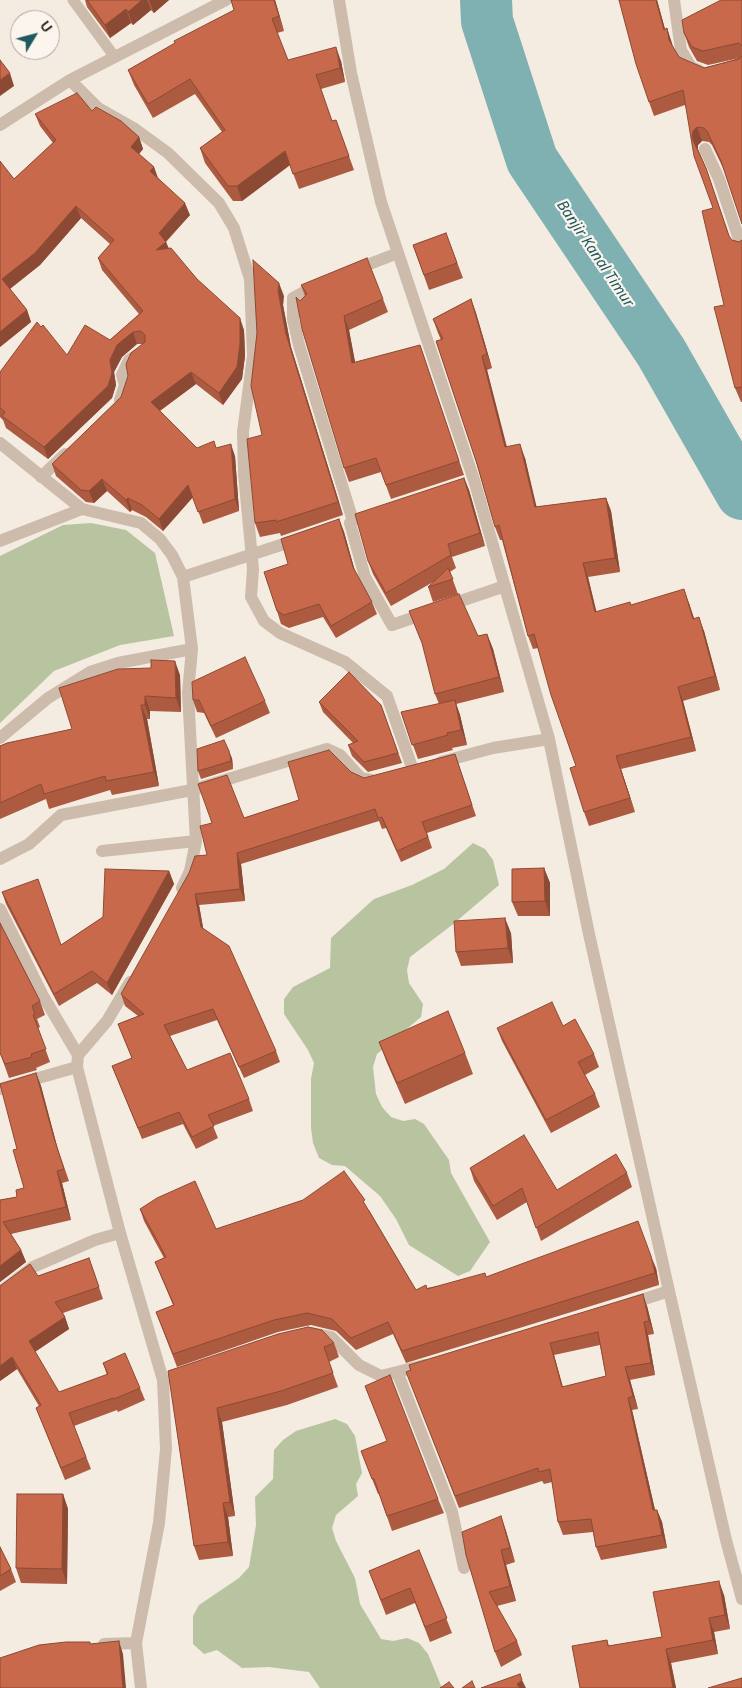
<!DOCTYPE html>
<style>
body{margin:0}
#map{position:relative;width:742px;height:1688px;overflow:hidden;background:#f4ebe1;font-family:"Noto Sans",sans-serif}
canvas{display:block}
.north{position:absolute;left:10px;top:10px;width:50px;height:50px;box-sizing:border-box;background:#fbf5ee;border:1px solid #aea6a0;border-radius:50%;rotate:53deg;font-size:14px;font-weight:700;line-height:20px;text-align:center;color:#3b302b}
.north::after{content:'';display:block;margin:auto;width:18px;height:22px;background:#1f5a5e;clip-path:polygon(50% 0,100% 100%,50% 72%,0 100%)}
</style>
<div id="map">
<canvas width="742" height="1688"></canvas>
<div class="north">U</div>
</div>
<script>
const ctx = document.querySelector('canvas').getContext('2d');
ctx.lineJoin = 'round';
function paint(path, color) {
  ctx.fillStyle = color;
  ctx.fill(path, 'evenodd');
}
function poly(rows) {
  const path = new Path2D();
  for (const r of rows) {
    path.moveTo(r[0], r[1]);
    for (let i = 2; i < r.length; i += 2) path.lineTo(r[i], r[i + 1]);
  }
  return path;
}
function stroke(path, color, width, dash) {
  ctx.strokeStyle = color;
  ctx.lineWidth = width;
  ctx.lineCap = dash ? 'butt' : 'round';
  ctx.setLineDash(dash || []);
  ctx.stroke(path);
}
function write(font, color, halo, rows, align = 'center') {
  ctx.font = font + ' "Noto Sans",sans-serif';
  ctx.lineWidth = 4.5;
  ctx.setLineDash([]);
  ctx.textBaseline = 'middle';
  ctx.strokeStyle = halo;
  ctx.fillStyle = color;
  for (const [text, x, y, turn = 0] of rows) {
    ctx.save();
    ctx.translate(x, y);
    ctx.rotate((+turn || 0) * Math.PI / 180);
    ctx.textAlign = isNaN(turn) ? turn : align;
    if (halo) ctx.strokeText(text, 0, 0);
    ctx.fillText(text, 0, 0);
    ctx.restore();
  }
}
paint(poly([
 [91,523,126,530,155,553,174,636,120,645,54,671,0,723,0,556,63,525],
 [473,843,485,849,493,860,499,885,452,925,410,957,407,970,409,983,423,1004,421,1017,377,1054,373,1067,376,1094,382,1107,391,1117,403,1121,415,1119,424,1124,449,1160,451,1173,490,1242,470,1271,458,1276,409,1245,396,1219,380,1196,345,1166,332,1165,319,1158,313,1143,311,1128,311,1079,314,1063,308,1050,284,1014,284,999,293,987,330,968,331,938,374,899,412,885,444,869],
 [335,1419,347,1424,355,1436,362,1473,356,1484,358,1496,336,1515,332,1528,336,1541,355,1578,360,1604,381,1639,393,1641,407,1638,419,1643,428,1654,442,1688,320,1688,309,1672,269,1667,242,1668,217,1650,204,1654,193,1644,193,1616,199,1605,239,1578,249,1567,256,1525,255,1497,273,1479,274,1450,283,1440,296,1431]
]), '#b8c4a0');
stroke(poly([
 [486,0,487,21,532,160,661,352,742,494]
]), '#7fb0b2', 52);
stroke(poly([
 [73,0,114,56]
]), '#cdbbac', 11);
stroke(poly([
 [339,0,351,73,381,202,474,480,549,739,589,934,669,1291,726,1540,742,1599],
 [674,0,681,50,691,67,700,71],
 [70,80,98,108,135,129,168,153,219,203,234,228,250,279,253,356,243,432,244,474,253,569,251,597,264,621,280,633,345,662,387,696,413,770],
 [0,125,70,80,226,0],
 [705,149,719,179,742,248],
 [354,270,398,253],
 [317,285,293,298,293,319,299,345,353,521],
 [120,400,125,385,122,375,129,360,137,355],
 [0,443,82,509,141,523,160,539,172,555,183,577,192,649,188,693,196,841,190,871,182,888],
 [41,477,65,454],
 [350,523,365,577,392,625,427,613],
 [0,541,82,509],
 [183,577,299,539],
 [446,606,505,586],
 [0,738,48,698,90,672,118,663,192,649],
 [441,762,493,748,549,739],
 [102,851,196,841],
 [0,859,29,844,61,815,192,790,327,749,340,755,361,778,371,780],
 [0,909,42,994,78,1055],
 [130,982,107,1021,78,1055,77,1067,120,1233,163,1380,166,1449,159,1523,136,1643,141,1688],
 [0,1089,77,1067],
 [0,1292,33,1267,95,1240,120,1233],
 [629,1304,669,1291],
 [312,1333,331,1337,359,1365,381,1376,425,1365],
 [398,1374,452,1512,464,1568],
 [104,1644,136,1643]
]), '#cdbbac', 12);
paint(poly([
 [85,0,169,0,154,13,151,10,133,25,131,23,110,38,87,7],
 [231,0,275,0,284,31,277,33,288,60,341,61,345,82,321,89,332,121,336,120,354,170,299,189,290,165,242,201,233,201,205,163,200,148,222,132,195,94,153,118,134,85,128,70,234,10],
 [619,0,657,0,665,29,667,28,672,46,679,57,704,68,740,58,708,65,697,61,689,47,684,33,742,0,742,224,725,172,712,145,709,142,702,141,698,145,698,149,706,168,730,238,732,240,739,242,742,240,742,402,741,402,735,388,724,305,713,208,685,105,654,116,649,102],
 [92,111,139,137,143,149,139,154,154,167,158,178,190,215,166,242,169,249,244,330,245,356,242,379,223,405,196,384,160,411,197,448,216,448,235,456,239,511,203,524,193,497,163,531,146,517,132,510,130,512,107,491,94,503,86,502,56,476,52,464,121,397,143,344,137,344,122,357,114,372,116,385,112,398,48,459,6,428,3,420,0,417,0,372,67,355,110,340,139,314,102,270,98,258,110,244,81,218,40,265,10,289,27,310,31,322,0,347,14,179,53,143,40,126,35,114],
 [446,233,463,278,429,290,413,245],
 [301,285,383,299,388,312,349,330,355,363,420,345,464,475,391,499,381,472,349,482,344,468,300,301,305,296],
 [284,296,283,305,291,347,343,515,281,536,280,533,260,537,255,523,262,435],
 [471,299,476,313,492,368,487,370,507,447,525,458,536,507,606,498,611,511,620,572,588,577,596,612,631,605,689,603,694,618,704,631,720,690,683,701,696,751,621,769,635,812,589,826,584,812,576,766,538,648,533,649,528,636,502,540,500,540,495,527,441,340,438,333,433,319],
 [464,478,469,490,485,546,452,557,456,568,450,572,458,594,433,602,428,587,435,581,391,606,373,574,368,561],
 [339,519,344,532,355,571,372,602,377,614,336,638,323,617,289,628,281,624,277,611,288,564],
 [409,611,478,636,487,634,493,649,504,692,456,704,460,715,467,745,452,748,453,750,418,759,401,712,439,704,435,694,424,648],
 [180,675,181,712,150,711,150,719,147,719,159,786,112,795,110,790,49,809,46,799,0,819,0,746,72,729],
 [193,700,265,701,270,713,216,738,204,713,197,712],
 [319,702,381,705,402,763,368,772,352,756,348,745,353,743,323,712],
 [455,754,476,816,427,833,432,848,401,862,386,828,382,829,379,821,241,864,245,901,199,905,203,928,276,1051,280,1062,244,1078,217,1020,170,1036,187,1070,249,1099,253,1111,213,1126,218,1138,196,1149,183,1124,142,1139,112,1066,132,1058,118,1024,138,1016,125,1006,121,994,207,855,244,818,299,800,351,772,364,778],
 [232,758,233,769,201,779,198,771],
 [544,868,550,883,550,916,518,916,512,902],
 [169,871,174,884,112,995,97,983,59,1006,6,904,2,892,61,945,103,917],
 [0,923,40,1001,45,1015,37,1019,40,1027,38,1028,50,1062,36,1068,37,1070,9,1078,0,1053],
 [511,933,513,963,461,966,456,952],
 [563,1026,594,1054,599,1067,585,1075,595,1094,600,1107,551,1133,502,1041,497,1028],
 [379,1042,465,1053,473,1074,405,1104,387,1063],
 [36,1073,41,1086,58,1150,69,1181,62,1183,71,1220,11,1234,21,1250,26,1262,0,1282,0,1200,17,1197,24,1188,17,1149],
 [470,1168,557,1190,627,1173,632,1187,541,1241,527,1202,497,1220,474,1181],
 [140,1209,216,1229,369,1210,416,1290,486,1277,656,1268,659,1285,406,1363,393,1334,356,1350,336,1331,311,1325,278,1332,177,1367,156,1312,173,1305,155,1262,164,1258,144,1221],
 [89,1258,103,1299,63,1313,65,1317,69,1329,35,1352,59,1392,107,1375,103,1363,140,1388,145,1400,118,1412,117,1410,74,1426,91,1469,65,1480,36,1408,39,1406,17,1369,0,1381,0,1286,38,1276],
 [647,1306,654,1334,648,1335,655,1375,630,1380,638,1409,632,1410,655,1510,657,1510,662,1522,667,1548,601,1560,596,1547,593,1532,563,1535,558,1522,552,1482,544,1484,542,1481,459,1508,411,1384,410,1370,409,1365],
 [600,1345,606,1376,563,1387,554,1355],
 [334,1343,339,1357,329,1362,338,1387,287,1405,222,1422,235,1516,228,1517,233,1556,199,1560,194,1546,168,1371],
 [365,1386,438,1499,444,1513,392,1531,379,1494,378,1494,361,1451,387,1441],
 [63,1494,68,1509,67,1584,21,1583,16,1568],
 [501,1516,506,1531,515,1562,506,1565,516,1601,497,1606,517,1641,522,1655,501,1667,495,1652,466,1555],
 [0,1547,11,1569,16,1582,0,1591],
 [419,1550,452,1633,430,1642,415,1603,386,1615,369,1571],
 [724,1595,730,1629,714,1632,718,1654,671,1663,676,1688,580,1688,607,1640,609,1646,662,1637]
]), '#ac5a40');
paint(poly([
 [142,0,147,0,151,10,133,25,128,12],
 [149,0,169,0,154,13],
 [274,0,275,0,284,31,279,16],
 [656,0,657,0,669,44,664,30],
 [126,9,131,23,110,38,105,25],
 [667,28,672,43,674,54,669,40],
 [336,47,341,61,345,82,340,68],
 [10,73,14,86,0,96,0,80],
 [697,127,702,141,698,145,697,152,692,138,693,131],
 [139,137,143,149,135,159,131,147],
 [285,151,290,165,242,201,237,186],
 [154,167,158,179,150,171],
 [185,203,190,215,165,242,166,242,171,254,156,250,159,233],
 [76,206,81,218,40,265,7,291,2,279],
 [279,283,284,296,283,305,291,347,343,515,338,502,286,334,278,291],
 [471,299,476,313,492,368,487,354],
 [27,310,31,322,0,347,0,332],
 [344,316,349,330,358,377,352,363],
 [240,318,244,330,245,356,242,379,223,405,219,393],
 [133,332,137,344,122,357,114,372,116,385,112,398,48,459,44,447,110,360,117,345],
 [482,356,487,370,510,461,505,447],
 [191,372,196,384,155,414,151,402],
 [231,444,235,456,239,511,235,499],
 [520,444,525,458,540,521,535,507],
 [464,478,469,490,485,546,480,533],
 [102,479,107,491,94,503,89,491],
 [188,485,193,497,163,531,159,519],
 [128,498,132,510,130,512,126,500],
 [606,498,611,511,620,572,615,558],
 [339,519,344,532,357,579,353,567],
 [583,563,588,577,600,626,595,612],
 [684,589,689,603,698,632,693,619],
 [699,617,704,631,720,690,715,676],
 [487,634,493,649,504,692,499,677],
 [175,661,180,675,181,712,176,698],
 [678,687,683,701,696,751,691,737],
 [145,696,150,711,150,719,145,705],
 [455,700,460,715,467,745,461,730],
 [141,705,147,719,159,786,154,772],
 [229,751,232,758,233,769,231,761],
 [616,756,621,769,635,812,630,798],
 [237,853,241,864,245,901,240,889],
 [544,868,550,883,550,916,545,901],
 [169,871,174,884,112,995,107,983],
 [195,894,199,905,205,938,201,927],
 [505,918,511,933,513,963,508,948],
 [36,1073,41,1086,58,1150,69,1181,54,1138],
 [57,1171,62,1183,71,1220,66,1207],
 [21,1250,26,1262,0,1282,0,1266],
 [651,1256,656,1268,659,1285,655,1273],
 [643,1294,647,1306,654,1334,649,1321],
 [65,1317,69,1329,33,1353,29,1341],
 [644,1322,648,1335,655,1375,651,1363],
 [550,1343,554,1355,566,1400,562,1387],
 [12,1357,17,1369,0,1381,0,1366],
 [625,1367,630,1380,638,1409,633,1396],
 [628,1398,632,1410,658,1523,653,1510],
 [217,1408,222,1422,235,1516,230,1502],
 [63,1494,68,1509,67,1584,62,1569],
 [223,1503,228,1517,233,1556,228,1542],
 [657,1510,662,1522,667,1548,662,1535],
 [501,1516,506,1531,515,1562,510,1548],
 [501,1550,506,1565,516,1601,510,1586],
 [719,1581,724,1595,730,1629,725,1615],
 [709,1618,714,1632,718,1654,713,1640],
 [119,1641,123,1654,126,1688,123,1688,122,1685],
 [666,1649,671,1663,676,1688,673,1688],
 [522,1680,526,1688,518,1688,517,1684]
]), '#8c4a34');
const building = poly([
 [87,0,142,0,128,12,126,9,105,25,87,0],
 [231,0,274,0,279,16,272,19,288,60,336,47,340,68,316,75,332,121,336,120,349,156,293,174,285,151,237,186,228,186,200,148,225,130,190,79,148,104,128,70,175,43,174,41,234,10,231,0],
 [619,0,656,0,664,30,667,28,669,40,679,57,704,68,739,59,742,56,742,224,721,161,707,131,704,128,697,127,693,131,692,138,706,168,729,236,732,240,739,242,742,240,742,387,735,388,714,307,724,305,702,211,713,208,694,156,683,90,649,102,636,64,619,0],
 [721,0,742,0,742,46,739,43,703,51,692,47,684,33,682,20,721,0],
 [0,60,10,73,0,80,0,60],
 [77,93,92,111,96,107,121,121,139,137,131,147,154,167,150,171,185,203,159,233,166,242,156,250,171,248,197,279,240,318,240,344,237,367,219,393,191,372,151,402,197,448,214,441,216,448,231,444,235,499,198,512,188,485,159,519,142,505,128,498,126,500,102,479,89,491,81,490,52,464,121,397,128,376,126,364,131,353,145,342,145,335,141,331,133,332,117,345,110,360,112,373,108,386,44,447,2,416,5,412,0,408,0,372,37,322,41,327,43,325,67,355,85,325,110,340,143,311,98,258,114,240,76,206,35,253,2,279,27,310,0,332,0,161,14,179,56,140,35,114,77,93],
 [446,233,457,263,424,275,413,245,446,233],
 [367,258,383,299,344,316,352,363,420,345,459,461,386,485,376,458,344,468,302,329,296,297,300,301,307,294,301,285,367,258],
 [253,260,279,283,278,291,286,334,338,502,276,522,276,520,255,523,247,439,262,435,251,386,257,333,253,260],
 [471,299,487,354,482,356,505,447,520,444,535,507,606,498,615,558,583,563,595,612,630,602,631,605,684,589,693,619,699,617,715,676,678,687,691,737,616,756,630,798,584,812,570,768,576,766,551,695,534,634,528,636,499,525,495,527,477,464,436,341,443,339,433,319,471,299],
 [464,478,480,533,448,544,451,555,386,593,368,561,355,514,464,478],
 [339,519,353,567,372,602,331,626,319,604,284,615,277,611,264,572,288,564,281,539,339,519],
 [448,568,453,579,428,587,448,568],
 [459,594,478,636,487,634,499,677,435,694,422,643,409,611,459,594],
 [245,657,265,701,211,726,199,700,193,700,192,682,245,657],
 [151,660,175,661,176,698,145,696,145,705,141,705,154,772,106,781,105,776,44,794,41,784,0,803,0,746,7,743,72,729,59,688,118,669,151,668,151,660],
 [349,672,381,705,398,753,364,762,348,745,358,741,319,702,349,672],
 [455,700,461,730,447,733,448,735,412,745,401,712,455,700],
 [224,740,229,751,231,761,198,771,197,749,224,740],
 [329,750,351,772,364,778,455,754,472,805,422,822,428,837,397,851,382,817,378,818,375,809,237,853,240,889,195,894,201,927,229,946,276,1051,239,1067,213,1009,164,1025,187,1070,230,1053,249,1099,208,1115,214,1126,192,1137,179,1112,138,1128,112,1066,132,1058,118,1024,144,1014,121,994,189,873,195,856,207,855,200,826,212,823,198,784,227,775,244,818,299,800,288,762,329,750],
 [544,868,545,901,512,902,512,869,544,868],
 [105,869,169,871,107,983,92,971,54,994,2,892,38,879,61,945,103,917,105,869],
 [505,918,508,948,456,952,454,921,505,918],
 [0,923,40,1001,32,1006,35,1014,33,1015,46,1049,31,1054,32,1057,5,1064,0,1053,0,923],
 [552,1002,563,1026,575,1019,594,1054,578,1062,595,1094,546,1120,497,1028,552,1002],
 [448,1011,465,1053,397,1083,379,1042,448,1011],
 [36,1073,54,1138,64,1169,57,1171,66,1207,3,1222,21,1250,0,1266,0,1200,17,1197,16,1190,24,1188,13,1150,17,1149,0,1084,36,1073],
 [524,1135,557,1190,616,1154,627,1173,536,1228,522,1188,493,1206,470,1168,524,1135],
 [344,1171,365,1200,363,1201,416,1290,426,1285,427,1289,485,1273,486,1277,638,1221,651,1256,655,1273,402,1351,388,1322,351,1338,332,1319,307,1313,274,1320,173,1354,156,1312,174,1305,155,1262,166,1257,140,1209,157,1198,195,1181,216,1229,303,1200,344,1171],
 [89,1258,99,1287,55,1302,65,1317,29,1341,59,1392,108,1374,103,1363,125,1353,140,1388,114,1399,113,1398,69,1413,86,1457,61,1468,36,1408,41,1405,12,1357,0,1366,0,1286,30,1264,38,1276,89,1258],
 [643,1294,649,1321,644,1322,651,1363,625,1367,633,1396,628,1398,653,1510,657,1510,662,1535,596,1547,591,1519,558,1522,550,1469,539,1472,538,1468,455,1496,406,1372,411,1370,409,1365,643,1294],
 [598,1332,606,1376,562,1387,550,1343,598,1332],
 [308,1327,322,1330,334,1343,324,1347,333,1373,281,1391,217,1408,230,1502,223,1503,228,1542,194,1546,168,1371,278,1334,308,1327],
 [390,1375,438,1499,387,1516,374,1479,372,1479,361,1451,387,1441,365,1386,390,1375],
 [17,1494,63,1494,62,1569,16,1568,17,1494],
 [501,1516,510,1548,501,1550,510,1586,489,1592,517,1641,495,1652,466,1555,462,1532,501,1516],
 [0,1547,11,1569,0,1576,0,1547],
 [419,1550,447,1618,425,1627,410,1588,381,1600,369,1571,419,1550],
 [719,1581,725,1615,709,1618,713,1640,666,1649,673,1688,580,1688,572,1646,607,1640,608,1646,662,1637,653,1592,719,1581],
 [119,1641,123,1688,0,1688,0,1658,39,1645,66,1642,90,1642,90,1644,119,1641],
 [520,1674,522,1680,517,1684,520,1688,481,1688,520,1674],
 [742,1678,742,1688,708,1688,742,1678],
 [472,1681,475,1688,462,1688,472,1681],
 [449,1682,454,1688,440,1688,449,1682]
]);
paint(building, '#c8694b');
stroke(building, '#8c4a34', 1);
write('italic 15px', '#1f5a5e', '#fbf5ee', [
 ["Banjir Kanal Timur",595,254,56]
]);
</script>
